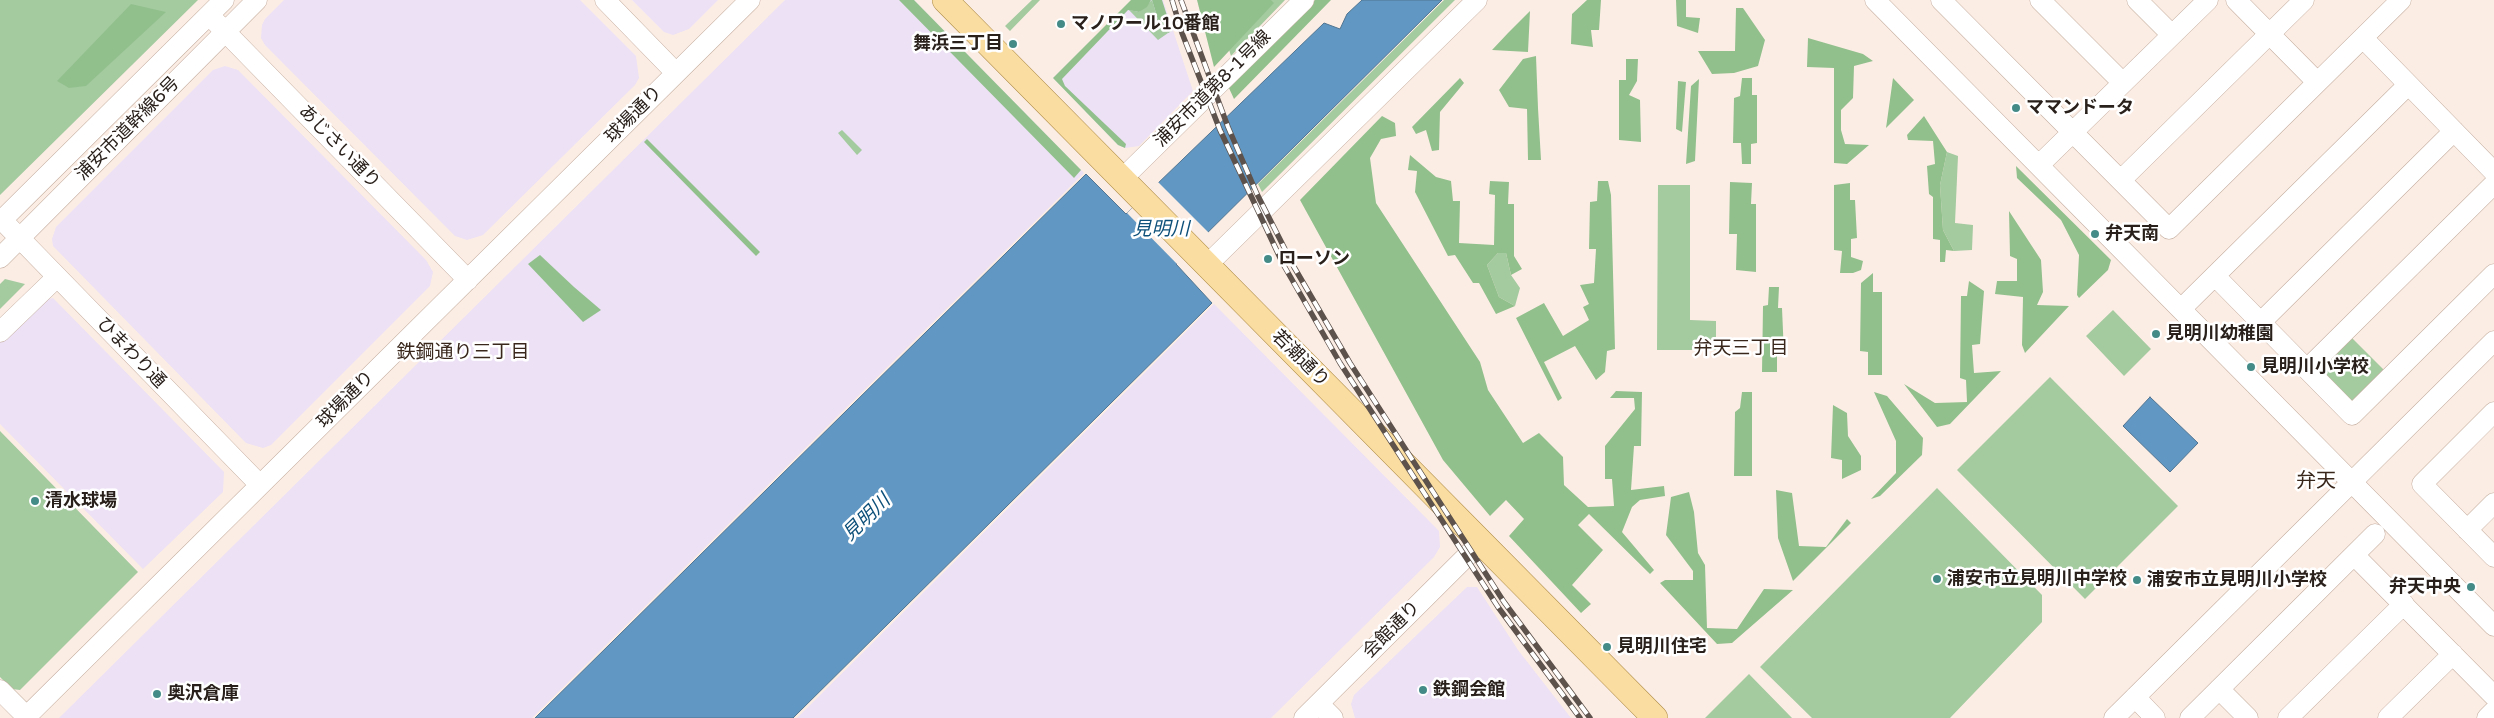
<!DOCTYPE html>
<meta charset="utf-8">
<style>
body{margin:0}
canvas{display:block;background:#fcede4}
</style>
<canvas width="2494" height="718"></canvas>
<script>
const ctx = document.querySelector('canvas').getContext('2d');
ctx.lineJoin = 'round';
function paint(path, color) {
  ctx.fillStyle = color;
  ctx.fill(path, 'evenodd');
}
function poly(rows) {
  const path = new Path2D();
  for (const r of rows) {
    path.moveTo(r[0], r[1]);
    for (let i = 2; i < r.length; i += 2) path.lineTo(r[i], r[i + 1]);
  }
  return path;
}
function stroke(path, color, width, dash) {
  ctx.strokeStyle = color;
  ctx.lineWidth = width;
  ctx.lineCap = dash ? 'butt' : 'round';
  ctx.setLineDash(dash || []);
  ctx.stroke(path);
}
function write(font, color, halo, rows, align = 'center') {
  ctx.font = font + ' "Varela Round","Noto Sans JP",sans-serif';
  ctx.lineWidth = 5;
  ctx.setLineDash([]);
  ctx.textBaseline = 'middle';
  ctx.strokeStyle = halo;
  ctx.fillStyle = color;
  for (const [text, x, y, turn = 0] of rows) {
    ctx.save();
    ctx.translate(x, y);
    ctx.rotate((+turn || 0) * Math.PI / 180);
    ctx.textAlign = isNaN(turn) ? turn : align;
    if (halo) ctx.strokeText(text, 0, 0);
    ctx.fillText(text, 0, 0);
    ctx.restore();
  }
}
paint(poly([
 [284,0,580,0,636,56,639,78,635,85,483,235,467,240,455,236,265,45,261,38,262,25,265,19],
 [632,0,718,0,689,29,673,35,664,32],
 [785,0,914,0,1084,173,532,718,59,718],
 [1132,0,1163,0,1193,91,1139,146,1125,148,1118,145,1053,78],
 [225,66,238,70,426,260,433,272,430,286,271,445,263,448,246,443,53,246,52,239,56,227,213,70],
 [53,298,224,472,223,492,143,569,0,424,0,338,38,302],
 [1214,304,1439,531,1440,547,1434,557,1271,718,797,718],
 [1467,587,1477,587,1518,650,1571,718,1355,718,1351,704,1354,695]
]), '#ece1f5');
paint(poly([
 [0,0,198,0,0,195],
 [1032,0,1040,0,1010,31,1005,26],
 [1152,0,1159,23,1168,33,1158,40,1129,10,1139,12],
 [1213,0,1285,0,1231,56],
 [1444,0,1455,0,1262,192,1258,184],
 [842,130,862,150,857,155,838,133],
 [1947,152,1958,156,1955,223,1973,225,1972,250,1954,251,1943,230,1940,185],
 [1658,185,1690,185,1690,320,1716,321,1716,350,1657,350],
 [1498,253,1506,253,1511,275,1520,288,1515,306,1499,297,1487,265],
 [5,279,25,284,0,309,0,284],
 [2113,310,2151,349,2124,376,2086,336],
 [2351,337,2387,373,2354,406,2319,370],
 [2050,377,2178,506,2085,599,1957,470],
 [0,431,138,572,20,690,12,689,0,677],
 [1937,488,2042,595,2042,622,1950,718,1812,718,1760,667],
 [1749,674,1792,718,1705,718]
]), '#a4caa0');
paint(poly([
 [899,0,914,0,1081,170,1074,178],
 [1131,0,1151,0,1147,7,1139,12,1128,10,1062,79,1065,86,1126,144,1125,148,1118,145,1053,78],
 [1152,0,1162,0,1172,31,1168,33,1159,23],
 [1197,0,1271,0,1274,3,1214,67],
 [1315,0,1331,0,1234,99,1228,86],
 [1587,0,1601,0,1599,30,1591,30,1593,47,1571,44,1572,14],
 [1676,0,1686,0,1686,17,1700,18,1698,33,1677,26],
 [131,4,166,12,86,86,69,88,57,81],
 [1736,8,1743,8,1765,40,1758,66,1734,73,1712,74,1698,51,1735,51],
 [1530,11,1528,52,1492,50,1508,33],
 [1808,38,1863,54,1873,61,1854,66,1853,98,1841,110,1841,130,1845,144,1869,145,1847,164,1834,163,1834,68,1807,67],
 [1536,56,1538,108,1541,160,1528,160,1527,109,1509,107,1499,90,1523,59],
 [1626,59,1638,59,1637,81,1629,95,1640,100,1641,142,1619,140,1619,80,1626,80],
 [1460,78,1464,83,1440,112,1439,150,1432,151,1426,130,1416,134,1412,127],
 [1742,78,1752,78,1752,95,1757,95,1757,143,1751,144,1751,164,1742,164,1741,143,1733,143,1734,98,1740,96],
 [1893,78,1914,100,1886,128],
 [1699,79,1695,161,1686,164,1691,86],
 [1678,81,1686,82,1682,132,1676,129],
 [1382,116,1395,123,1396,136,1381,139,1370,158,1376,203,1480,362,1488,390,1523,443,1539,433,1563,457,1564,485,1588,507,1614,506,1612,479,1605,479,1605,446,1635,409,1634,398,1610,398,1616,391,1642,392,1641,446,1634,446,1631,490,1664,486,1665,496,1640,500,1632,507,1622,532,1654,570,1650,574,1589,514,1578,525,1603,550,1572,585,1591,604,1581,613,1509,536,1524,519,1506,500,1490,516,1443,460,1300,200],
 [1924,116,1947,152,1940,185,1943,230,1954,251,1946,250,1945,262,1940,262,1940,240,1933,239,1933,197,1929,194,1927,166,1935,164,1933,141,1908,140,1907,135],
 [647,139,760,252,756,256,644,142],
 [1410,155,1436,177,1451,181,1453,201,1460,201,1459,243,1494,245,1495,195,1489,194,1490,181,1509,182,1508,204,1514,204,1514,256,1522,269,1511,275,1506,253,1498,253,1487,265,1499,297,1515,306,1496,314,1479,283,1473,283,1455,255,1448,256,1415,192,1417,171,1408,170],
 [2016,166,2111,260,2108,270,2079,298,2077,295,2079,255,2061,220,2017,178],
 [1598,181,1608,181,1611,195,1615,349,1607,351,1605,372,1596,380,1575,346,1544,362,1562,398,1558,401,1516,318,1544,303,1563,336,1589,320,1583,307,1589,304,1580,285,1594,283,1596,249,1589,249,1590,202,1597,201],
 [1730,182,1752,183,1751,204,1756,204,1756,272,1736,270,1737,234,1729,234],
 [1850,183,1850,200,1855,200,1857,238,1851,239,1851,257,1863,261,1861,270,1853,273,1840,273,1842,251,1834,250,1834,185],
 [2009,211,2041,260,2043,292,2037,305,2069,306,2025,353,2022,345,2023,297,1995,294,1997,281,2017,281,2017,259,2010,256],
 [540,255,574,287,601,310,583,322,528,264],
 [1873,273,1873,292,1882,292,1882,375,1868,375,1868,352,1860,351,1861,283],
 [1969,281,1984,291,1980,344,1972,345,1974,373,2001,371,1950,424,1937,427,1904,384,1935,403,1967,402,1966,380,1960,378,1961,296,1967,296],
 [1769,287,1779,287,1778,308,1782,308,1784,354,1777,354,1777,372,1762,372,1763,306,1768,305],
 [1742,392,1752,392,1752,476,1734,476,1735,412,1740,408],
 [1874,392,1887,396,1923,438,1922,455,1880,496,1871,499,1896,473,1896,441],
 [1833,405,1847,413,1848,436,1861,456,1861,470,1842,479,1842,460,1831,458],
 [1776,490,1792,493,1799,546,1826,547,1847,519,1851,523,1793,581,1778,538],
 [1689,492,1694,512,1698,553,1705,565,1707,628,1737,629,1764,589,1793,590,1732,643,1717,644,1660,583,1665,580,1693,580,1693,571,1666,535,1671,497]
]), '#92c08d');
const water = poly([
 [1362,0,1442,0,1176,264,1212,303,793,718,535,718,1086,174,1126,214,1324,23,1340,29,1347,14,1362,0],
 [2150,397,2198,443,2170,472,2123,426,2150,397]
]);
paint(water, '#6198c3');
stroke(water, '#507491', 1);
paint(poly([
 [1158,182,1210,234,1178,265,1127,213]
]), '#fcede4');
const minor = poly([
 [605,0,676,73],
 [1875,0,2494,626],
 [1941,0,2169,229,2401,0],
 [2040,0,2123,83],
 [2137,0,2172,35],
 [2236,0,2317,82],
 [209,15,468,280],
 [2363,38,2494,172],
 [2039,165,2208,0],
 [1122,179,1304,0],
 [2121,180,2304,0],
 [2,220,260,485],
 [0,222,224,0],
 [0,258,257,0],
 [1207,265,1477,0],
 [2215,276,2352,415,2494,274],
 [2182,308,2408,85],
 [2261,322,2454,131],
 [0,332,57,277],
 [2307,369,2494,184],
 [2494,412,2422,484,2494,557],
 [2467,530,2494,503],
 [2354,555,2494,696],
 [2219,689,2248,718],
 [0,690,28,718],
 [2135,697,2155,718],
 [1319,704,1333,718],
 [27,716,750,0],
 [1304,718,1481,542],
 [2114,718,2494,341],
 [2190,718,2375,534],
 [2288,718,2404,604],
 [2388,718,2453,654],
 [2487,718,2494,711]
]);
const major = poly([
 [945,0,1655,718]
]);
stroke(minor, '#c5aea0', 21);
stroke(major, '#af8d4a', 26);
stroke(minor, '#fff', 20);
stroke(major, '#fadea1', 25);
const rail = poly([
 [1172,0,1182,33,1220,130,1283,264,1340,363,1498,607,1580,718],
 [1181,0,1228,127,1257,194,1294,267,1350,363,1504,602,1590,718]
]);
stroke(rail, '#5d524c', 5.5);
stroke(rail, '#fff', 4, [11]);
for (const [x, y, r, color] of [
 [1061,24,5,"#448b88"],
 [1013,44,5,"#448b88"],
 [2016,108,5,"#448b88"],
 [2095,234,5,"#448b88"],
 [1268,259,5,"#448b88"],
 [2156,334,5,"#448b88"],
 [2251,367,5,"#448b88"],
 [35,501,5,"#448b88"],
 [1937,579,5,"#448b88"],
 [2137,580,5,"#448b88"],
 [2471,587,5,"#448b88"],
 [1607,647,5,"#448b88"],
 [1423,690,5,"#448b88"],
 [157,694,5,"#448b88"]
]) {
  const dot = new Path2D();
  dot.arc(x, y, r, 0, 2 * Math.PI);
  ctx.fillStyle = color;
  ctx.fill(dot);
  stroke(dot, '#fff', 2);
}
write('bold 18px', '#29201b', '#fff', [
 ["マノワール10番館",1071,24],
 ["舞浜三丁目",1003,44,"right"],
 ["ママンドータ",2026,108],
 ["弁天南",2105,234],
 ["ローソン",1278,259],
 ["見明川幼稚園",2166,334],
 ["見明川小学校",2261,367],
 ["清水球場",45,501],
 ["浦安市立見明川中学校",1947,579],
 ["浦安市立見明川小学校",2147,580],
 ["弁天中央",2461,587,"right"],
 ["見明川住宅",1617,647],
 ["鉄鋼会館",1433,690],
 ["奥沢倉庫",167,694]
], 'left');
write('18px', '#29201b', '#fff', [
 ["浦安市道第8-1号線",1213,89,-45],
 ["球場通り",634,115,-45],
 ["浦安市道幹線6号",128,129,-45],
 ["あじさい通り",339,147,46],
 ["ひまわり通",131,353,46],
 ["若潮通り",1300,359,45],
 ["球場通り",346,400,-45],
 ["会館通り",1392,630,-45]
]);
write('italic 19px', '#0d507a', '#fff', [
 ["見明川",1161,230],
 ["見明川",867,518,-44]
]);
write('19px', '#39271c', '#fff', [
 ["弁天三丁目",1741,349],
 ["鉄鋼通り三丁目",463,353]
]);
write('20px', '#39271c', '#fff', [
 ["弁天",2316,482]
]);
</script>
